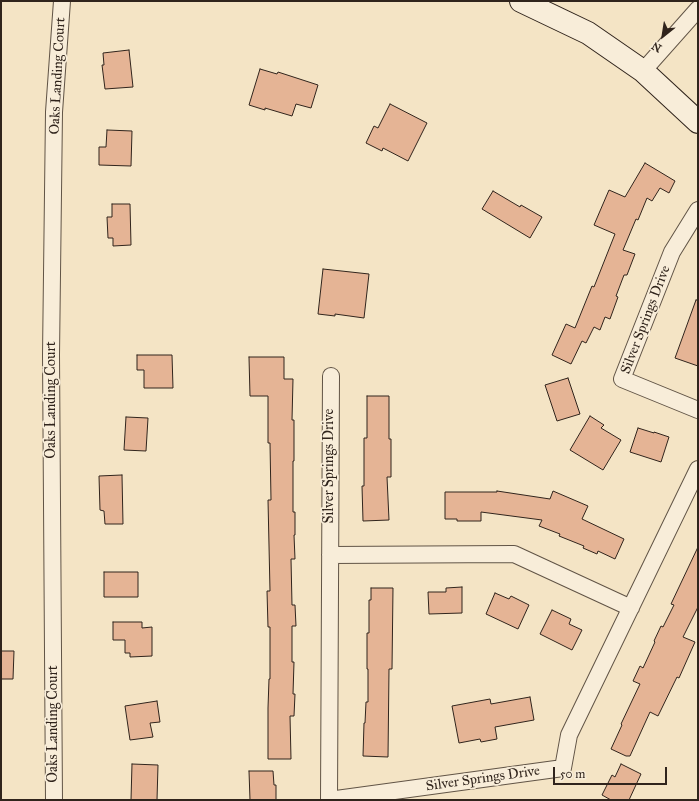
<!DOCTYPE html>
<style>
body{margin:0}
#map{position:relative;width:699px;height:801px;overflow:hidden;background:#f4e4c5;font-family:"IM FELL Great Primer",serif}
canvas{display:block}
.frame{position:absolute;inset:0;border:2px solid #30241c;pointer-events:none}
.north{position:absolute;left:643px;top:16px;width:40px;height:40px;-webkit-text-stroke:3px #f8edd9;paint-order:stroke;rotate:210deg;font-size:11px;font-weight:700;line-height:16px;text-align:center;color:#30241c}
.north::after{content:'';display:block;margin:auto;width:14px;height:18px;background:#30241c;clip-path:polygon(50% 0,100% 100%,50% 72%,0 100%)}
.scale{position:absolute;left:553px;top:767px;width:114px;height:18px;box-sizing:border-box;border:2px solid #30241c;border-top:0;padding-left:5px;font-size:12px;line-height:14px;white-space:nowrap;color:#30241c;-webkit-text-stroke:3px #f8edd9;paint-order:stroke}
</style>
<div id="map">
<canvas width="699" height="801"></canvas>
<div class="frame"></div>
<div class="north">N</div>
<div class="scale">50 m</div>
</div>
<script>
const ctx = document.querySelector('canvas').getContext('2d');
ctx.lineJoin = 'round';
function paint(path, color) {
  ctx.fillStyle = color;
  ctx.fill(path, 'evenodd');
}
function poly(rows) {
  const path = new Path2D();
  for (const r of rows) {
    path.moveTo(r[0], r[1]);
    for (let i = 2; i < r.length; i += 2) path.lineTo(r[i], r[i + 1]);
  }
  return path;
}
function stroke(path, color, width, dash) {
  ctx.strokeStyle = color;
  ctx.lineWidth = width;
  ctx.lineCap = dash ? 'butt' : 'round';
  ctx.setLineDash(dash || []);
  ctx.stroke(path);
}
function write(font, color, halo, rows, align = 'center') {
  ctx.font = font + ' "IM FELL Great Primer",serif';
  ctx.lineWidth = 3.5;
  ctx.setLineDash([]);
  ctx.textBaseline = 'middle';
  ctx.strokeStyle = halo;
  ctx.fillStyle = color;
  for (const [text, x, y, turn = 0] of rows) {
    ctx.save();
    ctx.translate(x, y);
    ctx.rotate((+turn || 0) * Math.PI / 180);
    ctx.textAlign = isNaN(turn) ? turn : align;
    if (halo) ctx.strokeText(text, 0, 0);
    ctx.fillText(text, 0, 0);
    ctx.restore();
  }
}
const building = poly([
 [129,50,133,87,105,89,102,65,104,65,103,53,129,50],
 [260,69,277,74,278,72,318,85,311,108,296,104,292,116,265,108,265,110,249,105,260,69],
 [390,104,427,123,408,161,383,148,382,151,366,143,374,126,378,128,390,104],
 [107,130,132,131,131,166,99,165,99,147,106,147,107,130],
 [645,163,675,181,669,193,660,188,652,201,647,198,638,220,636,219,623,250,635,254,627,275,624,275,616,296,618,297,610,319,605,317,600,330,594,327,586,343,582,341,571,364,552,355,566,324,575,328,592,286,594,287,615,234,594,225,609,190,625,197,645,163],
 [493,191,520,207,521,205,542,217,530,238,482,209,493,191],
 [112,204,130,204,131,245,113,246,113,238,108,238,107,217,112,217,112,204],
 [323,269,369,274,364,318,335,314,335,316,318,314,323,269],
 [696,300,698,300,698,366,675,358,696,300],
 [137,355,172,355,173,388,144,388,144,370,137,370,137,355],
 [249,357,284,357,284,379,293,379,292,420,294,420,294,461,293,461,293,512,295,512,295,535,294,535,295,559,291,559,292,605,295,605,296,626,292,626,292,662,294,662,293,694,295,694,294,716,290,716,291,759,268,759,268,708,269,679,270,679,270,627,268,627,267,591,270,591,268,500,271,500,270,443,268,443,268,396,250,396,249,357],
 [568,378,580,414,557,421,545,385,568,378],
 [367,396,389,396,389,439,391,439,391,477,387,477,389,520,363,521,362,486,364,486,364,438,367,438,367,396],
 [590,416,604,425,601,428,621,440,603,470,570,450,590,416],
 [126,417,148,418,146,451,124,450,126,417],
 [638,428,654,433,654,432,669,437,661,462,630,452,638,428],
 [122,475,123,524,105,524,104,511,100,510,99,476,122,475],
 [497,491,550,499,553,491,588,506,582,519,624,539,615,559,598,551,597,554,583,548,584,546,559,536,560,534,539,526,542,520,481,512,481,521,457,521,457,519,445,519,445,492,497,492,497,491],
 [698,547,698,607,683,637,695,642,679,678,677,677,658,716,650,712,630,756,626,756,611,749,622,725,621,724,640,684,633,681,640,666,643,668,655,642,654,641,661,626,663,627,674,605,671,604,698,547],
 [104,572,138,572,138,597,104,597,104,572],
 [462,587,462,613,429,614,428,592,446,592,446,588,462,587],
 [371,588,393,588,392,669,389,669,388,757,363,756,364,723,365,723,366,702,368,702,368,669,367,669,367,633,369,633,369,600,371,600,371,588],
 [495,593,509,599,511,596,529,605,518,629,486,614,495,593],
 [552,610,571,619,569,624,582,630,572,650,540,634,552,610],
 [113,622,142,622,142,628,152,627,152,656,130,657,130,653,125,653,125,640,113,640,113,622],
 [1,651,14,651,13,679,1,679,1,651],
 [530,697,534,720,495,727,497,739,481,742,480,739,459,743,452,706,490,699,491,704,530,697],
 [157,701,160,722,150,723,153,737,130,740,125,706,157,701],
 [132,764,158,765,157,800,131,800,132,764],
 [621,764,641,774,629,800,611,800,602,795,612,775,615,777,621,764],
 [249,771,273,771,274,785,276,785,276,800,250,800,249,771]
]);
paint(building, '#e5b495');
stroke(building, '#30241c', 1);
const street = poly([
 [643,71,698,9],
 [698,210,672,252,622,379,698,410],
 [331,376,329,800,563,768,569,735,698,469],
 [330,555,514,554,631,608],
 [54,800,51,355,54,112,62,1]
]);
const secondary = poly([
 [521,1,588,33,643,71,698,122]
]);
stroke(street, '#615446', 18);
stroke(secondary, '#30241c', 24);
stroke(street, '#f8edd9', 16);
stroke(secondary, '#f8edd9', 22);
write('14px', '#30241c', '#f8edd9', [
 ["Oaks Landing Court",58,76,-87],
 ["Silver Springs Drive",646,320,-69],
 ["Oaks Landing Court",52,400,-90],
 ["Silver Springs Drive",330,466,-90],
 ["Oaks Landing Court",54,724,-90],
 ["Silver Springs Drive",483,779,-8]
]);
</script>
